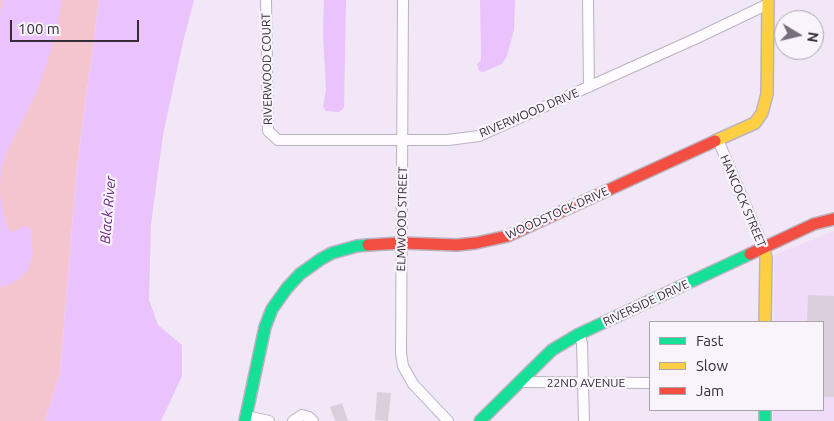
<!DOCTYPE html>
<style>
body{margin:0}
#map{position:relative;width:834px;height:421px;overflow:hidden;background:#f2e7f7;font-family:Ubuntu,sans-serif}
canvas{display:block}
.legend{position:absolute;left:649px;top:321px;width:175px;height:90px;box-sizing:border-box;background:#f9f4fb;border:1px solid #aba4ad;margin:0;padding:6px 9px;list-style:none;font-size:15px;color:#352c39}
.legend li{display:flex;align-items:center;gap:10px;height:25px}
.legend b{width:25px;border:1px solid #aba4ad}
.north{position:absolute;left:774px;top:10px;width:50px;height:50px;box-sizing:border-box;background:#f9f4fb;border:1px solid #aba4ad;border-radius:50%;rotate:99deg;font-size:14px;font-weight:700;line-height:20px;text-align:center;color:#352c39}
.north::after{content:'';display:block;margin:auto;width:18px;height:22px;background:#776d7c;clip-path:polygon(50% 0,100% 100%,50% 72%,0 100%)}
.scale{position:absolute;left:10px;top:20px;width:129px;height:22px;box-sizing:border-box;border:2px solid #352c39;border-top:0;padding-left:6px;font-size:15px;line-height:18px;white-space:nowrap;color:#352c39;-webkit-text-stroke:4px #f9f4fb;paint-order:stroke}
</style>
<div id="map">
<canvas width="834" height="421"></canvas>
<ul class="legend">
<li><b style="height:6px;background:#16e098"></b>Fast</li>
<li><b style="height:6px;background:#ffcf43"></b>Slow</li>
<li><b style="height:6px;background:#f24e42"></b>Jam</li>
</ul>
<div class="north">N</div>
<div class="scale">100 m</div>
</div>
<script>
const ctx = document.querySelector('canvas').getContext('2d');
ctx.lineJoin = 'round';
function paint(path, color) {
  ctx.fillStyle = color;
  ctx.fill(path, 'evenodd');
}
function poly(rows) {
  const path = new Path2D();
  for (const r of rows) {
    path.moveTo(r[0], r[1]);
    for (let i = 2; i < r.length; i += 2) path.lineTo(r[i], r[i + 1]);
  }
  return path;
}
function stroke(path, color, width, dash) {
  ctx.strokeStyle = color;
  ctx.lineWidth = width;
  ctx.lineCap = dash ? 'butt' : 'round';
  ctx.setLineDash(dash || []);
  ctx.stroke(path);
}
function write(font, color, halo, rows, align = 'center') {
  ctx.font = font + ' Ubuntu,sans-serif';
  ctx.lineWidth = 4.5;
  ctx.setLineDash([]);
  ctx.textBaseline = 'middle';
  ctx.strokeStyle = halo;
  ctx.fillStyle = color;
  for (const [text, x, y, turn = 0] of rows) {
    ctx.save();
    ctx.translate(x, y);
    ctx.rotate((+turn || 0) * Math.PI / 180);
    ctx.textAlign = isNaN(turn) ? turn : align;
    if (halo) ctx.strokeText(text, 0, 0);
    ctx.fillText(text, 0, 0);
    ctx.restore();
  }
}
paint(poly([
 [834,231,834,421,773,421,773,410,823,410,823,322,774,322,774,255]
]), '#f0dcf9');
paint(poly([
 [0,0,99,0,77,166,60,373,45,421,0,421]
]), '#f5c5cf');
paint(poly([
 [3,0,62,0,54,40,43,76,34,98,5,156,1,173,0,191,0,15],
 [99,0,194,0,183,42,163,135,151,224,149,300,158,325,182,345,182,376,161,421,45,421,60,373,77,166],
 [324,0,346,0,344,108,339,112,326,111,323,107,326,90,323,34],
 [480,0,515,0,514,30,507,56,502,64,483,72,479,71,477,64,481,60,481,51],
 [0,193,6,223,11,232,25,226,31,229,33,253,28,269,22,277,7,286,0,287]
]), '#eac2fc');
paint(poly([
 [808,295,834,296,834,397,823,397,823,322,807,322],
 [377,392,391,393,388,421,375,420],
 [342,403,348,421,335,421,330,407]
]), '#dacfdb');
const street = poly([
 [266,0,268,131,278,140,448,140,479,136,697,38,768,4],
 [403,0,401,353,403,366,413,384,448,421],
 [588,0,589,87],
 [718,140,764,248],
 [579,334,582,343,584,421],
 [521,382,650,383],
 [246,416,269,421],
 [293,421,302,415,309,417,313,421]
]);
const fast = poly([
 [765,410,765,421],
 [245,421,265,327,272,309,287,288,300,274,321,259,332,253,357,246,368,245],
 [480,421,552,350,579,334,750,254]
]);
const slow = poly([
 [715,141,755,123,762,113,767,94,768,0],
 [764,248,766,258,765,322]
]);
const jam = poly([
 [368,245,402,243,457,245,476,243,508,236,715,141],
 [750,254,814,224,834,219]
]);
stroke(street, '#bbb2bf', 12);
stroke(fast, '#bbb2bf', 14);
stroke(slow, '#bbb2bf', 14);
stroke(jam, '#bbb2bf', 14);
stroke(street, '#fdfbfe', 10);
stroke(fast, '#16e098', 11);
stroke(slow, '#ffcf43', 11);
stroke(jam, '#f24e42', 11);
write('12px', '#352c39', '#f9f4fb', [
 ["RIVERWOOD COURT",267,69,-91],
 ["RIVERWOOD DRIVE",529,113,-23],
 ["HANCOCK STREET",743,201,67],
 ["WOODSTOCK DRIVE",557,213,-24],
 ["ELMWOOD STREET",402,219,-89],
 ["RIVERSIDE DRIVE",646,303,-25],
 ["22ND AVENUE",586,383]
]);
write('italic 14px', '#65257c', '#f9f4fb', [
 ["Black River",108,210,-85]
]);
</script>
